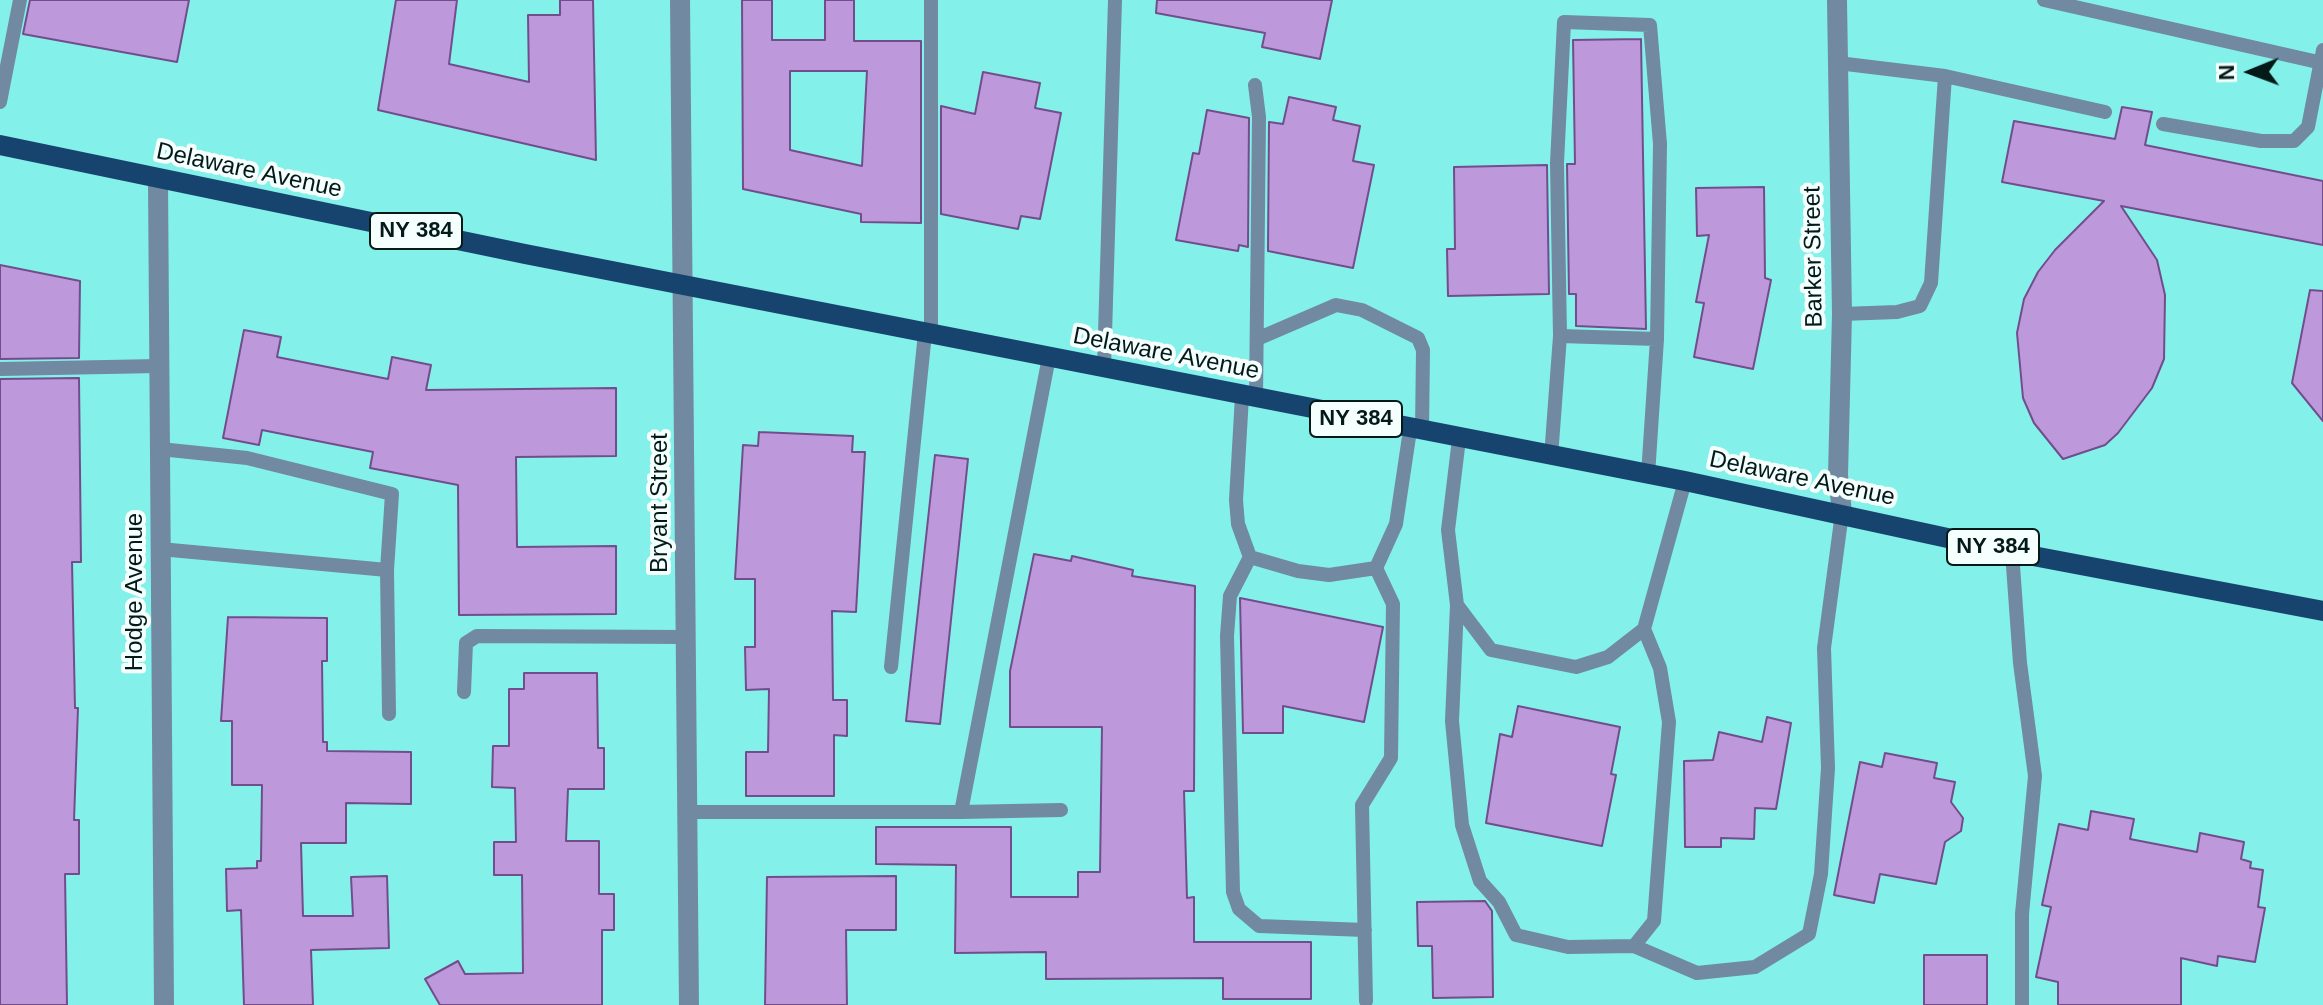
<!DOCTYPE html>
<style>
body{margin:0}
#map{position:relative;width:2323px;height:1005px;overflow:hidden;background:#83f1ea;font-family:Helvetica,sans-serif}
canvas{display:block}
.north{position:absolute;left:2211px;top:32px;width:80px;height:80px;-webkit-text-stroke:6px #f5fffe;paint-order:stroke;rotate:269deg;font-size:22px;font-weight:700;line-height:32px;text-align:center;color:#031a19}
.north::after{content:'';display:block;margin:auto;width:28px;height:36px;background:#031a19;clip-path:polygon(50% 0,100% 100%,50% 72%,0 100%)}
</style>
<div id="map">
<canvas width="2323" height="1005"></canvas>
<div class="north">N</div>
</div>
<script>
const ctx = document.querySelector('canvas').getContext('2d');
ctx.lineJoin = 'round';
function paint(path, color) {
  ctx.fillStyle = color;
  ctx.fill(path, 'evenodd');
}
function poly(rows) {
  const path = new Path2D();
  for (const r of rows) {
    path.moveTo(r[0], r[1]);
    for (let i = 2; i < r.length; i += 2) path.lineTo(r[i], r[i + 1]);
  }
  return path;
}
function stroke(path, color, width, dash) {
  ctx.strokeStyle = color;
  ctx.lineWidth = width;
  ctx.lineCap = dash ? 'butt' : 'round';
  ctx.setLineDash(dash || []);
  ctx.stroke(path);
}
function write(font, color, halo, rows, align = 'center') {
  ctx.font = font + ' Helvetica,sans-serif';
  ctx.lineWidth = 8;
  ctx.setLineDash([]);
  ctx.textBaseline = 'middle';
  ctx.strokeStyle = halo;
  ctx.fillStyle = color;
  for (const [text, x, y, turn = 0] of rows) {
    ctx.save();
    ctx.translate(x, y);
    ctx.rotate((+turn || 0) * Math.PI / 180);
    ctx.textAlign = isNaN(turn) ? turn : align;
    if (halo) ctx.strokeText(text, 0, 0);
    ctx.fillText(text, 0, 0);
    ctx.restore();
  }
}
const building = poly([
 [30,0,189,0,177,62,23,34,30,0],
 [396,0,457,0,449,64,529,82,528,15,560,15,560,0,593,0,596,160,378,110,396,0],
 [742,0,772,0,772,40,825,40,825,0,854,0,854,41,921,41,921,223,861,222,861,214,743,189,742,0],
 [790,71,867,71,862,166,790,150,790,71],
 [1157,0,1332,0,1320,59,1262,47,1265,33,1156,13,1157,0],
 [1641,39,1646,329,1576,326,1576,294,1569,294,1567,164,1575,164,1573,40,1641,39],
 [983,72,1040,83,1035,108,1061,113,1040,219,1021,216,1018,229,941,214,941,106,975,114,983,72],
 [1289,97,1336,107,1333,120,1360,126,1353,161,1374,165,1353,268,1268,251,1269,122,1283,124,1289,97],
 [2122,107,2152,112,2145,145,2323,181,2323,245,2121,206,2157,260,2165,295,2164,359,2152,388,2118,433,2105,445,2063,459,2034,423,2023,398,2017,333,2024,299,2038,272,2055,250,2104,201,2002,182,2014,121,2115,139,2122,107],
 [1207,110,1249,118,1248,247,1239,245,1238,251,1176,240,1193,153,1199,154,1207,110],
 [1547,165,1549,294,1448,296,1447,249,1455,249,1454,167,1547,165],
 [1764,187,1765,278,1771,280,1753,369,1694,357,1704,303,1696,302,1709,235,1697,236,1696,188,1764,187],
 [0,265,80,281,79,358,0,359,0,265],
 [2310,290,2323,291,2323,421,2292,383,2310,290],
 [244,330,281,337,277,357,388,379,392,357,431,365,426,390,616,388,616,456,516,457,517,547,616,546,616,614,459,615,458,485,370,468,373,452,262,430,259,445,223,438,244,330],
 [79,378,81,562,72,562,75,708,78,708,74,820,79,820,79,874,65,874,67,1005,0,1005,0,379,79,378],
 [759,432,853,436,852,452,865,452,856,612,832,611,833,700,847,700,847,736,834,735,834,796,746,796,746,752,768,752,769,689,746,690,745,647,755,647,755,579,735,579,743,445,758,446,759,432],
 [935,455,968,459,940,724,906,721,935,455],
 [1034,554,1071,561,1072,556,1133,570,1132,576,1195,586,1194,791,1184,791,1187,898,1194,897,1194,942,1311,942,1311,999,1223,999,1223,978,1046,979,1046,952,955,953,956,865,876,864,876,827,1011,827,1011,897,1078,897,1078,872,1100,872,1102,727,1010,727,1010,671,1034,554],
 [1240,598,1383,627,1364,722,1283,706,1283,733,1243,733,1240,598],
 [228,617,327,618,327,661,322,661,323,742,327,742,327,751,411,752,411,804,346,803,346,843,301,843,303,916,353,916,351,877,387,876,389,948,311,950,313,1005,244,1005,241,910,227,911,226,869,257,868,257,861,261,861,262,785,232,785,232,721,221,721,228,617],
 [524,673,597,673,598,748,604,748,604,789,568,789,566,841,599,841,599,894,614,894,614,930,602,930,602,1005,440,1005,425,979,458,961,465,974,523,973,522,875,494,875,494,842,516,842,515,788,492,787,493,746,509,746,509,689,524,689,524,673],
 [1518,706,1620,727,1611,774,1616,775,1602,846,1486,823,1500,734,1512,737,1518,706],
 [1767,717,1791,723,1776,809,1755,808,1754,839,1721,838,1721,847,1685,847,1684,761,1713,760,1719,732,1762,742,1767,717],
 [1885,753,1937,763,1934,778,1955,782,1951,802,1963,818,1961,831,1945,842,1936,884,1880,874,1874,903,1834,895,1860,762,1882,767,1885,753],
 [2091,811,2134,819,2130,839,2197,852,2200,833,2244,842,2241,859,2251,862,2250,868,2263,870,2258,907,2265,908,2255,962,2218,956,2217,966,2181,958,2181,1005,2058,1005,2058,982,2036,977,2051,907,2042,905,2059,824,2088,830,2091,811],
 [896,876,896,930,846,930,847,1005,765,1005,767,877,896,876],
 [1485,901,1492,911,1493,997,1433,998,1432,946,1418,946,1417,902,1485,901],
 [1924,955,1987,955,1987,1005,1924,1005,1924,955]
]);
paint(building, '#bd98db');
stroke(building, '#714e8b', 2);
stroke(poly([
 [2044,0,2322,63],
 [1838,63,1945,76,2105,112],
 [1255,85,1259,117,1256,399],
 [0,102,20,0],
 [2163,124,2261,141,2294,141,2308,127,2323,50],
 [1842,314,1897,312,1920,306,1931,283,1945,76],
 [931,334,931,0],
 [1560,336,1557,163,1564,22,1650,25,1660,144,1657,339],
 [1257,339,1336,305,1362,310,1418,338,1423,350,1422,432],
 [1104,368,1115,0],
 [0,369,159,366],
 [1242,396,1236,500,1238,524,1250,557,1230,596,1227,636,1233,892,1239,909,1259,926,1365,930],
 [1459,439,1448,530,1457,605,1452,721,1462,825,1480,881,1499,902,1516,935,1568,947,1634,946,1654,921,1669,722,1660,668,1644,629,1685,481],
 [160,449,247,458,392,494,387,570,389,714],
 [1551,457,1560,336,1657,339,1648,475],
 [160,549,387,570],
 [2012,552,2020,663,2035,776,2022,914,2022,1005],
 [1250,557,1298,571,1329,575,1376,568],
 [1457,605,1491,650,1576,667,1608,657,1644,629],
 [891,667,925,333],
 [464,692,466,643,477,636,687,637],
 [688,812,961,812,1049,357],
 [961,812,1061,810],
 [1634,946,1697,973,1755,967,1809,934,1821,874,1828,768,1824,648,1842,513],
 [1366,1001,1362,805,1391,758,1393,604,1376,568,1396,524,1410,430]
]), '#7189a1', 14);
stroke(poly([
 [680,0,689,1005],
 [1837,0,1842,314,1838,475,1842,513],
 [158,179,164,1005]
]), '#7189a1', 20);
stroke(poly([
 [0,145,525,254,1685,481,2012,552,2323,611]
]), '#17446e', 20);
for (const [x, y, w] of [
 [416,231,92],
 [1356,419,92],
 [1993,547,92]
]) {
  const box = new Path2D();
  box.roundRect(x - w / 2, y - 18, w, 36, 6);
  ctx.fillStyle = '#f5fffe';
  ctx.fill(box);
  stroke(box, '#031a19', 2);
}
write('bold 22px', '#031a19', null, [
 ["NY 384",416,231],
 ["NY 384",1356,419],
 ["NY 384",1993,547]
]);
write('24px', '#031a19', '#f5fffe', [
 ["Delaware Avenue",249,171,12],
 ["Barker Street",1814,257,-91],
 ["Delaware Avenue",1166,354,11],
 ["Delaware Avenue",1802,479,12],
 ["Bryant Street",660,503,-90],
 ["Hodge Avenue",135,592,-90]
]);
</script>
